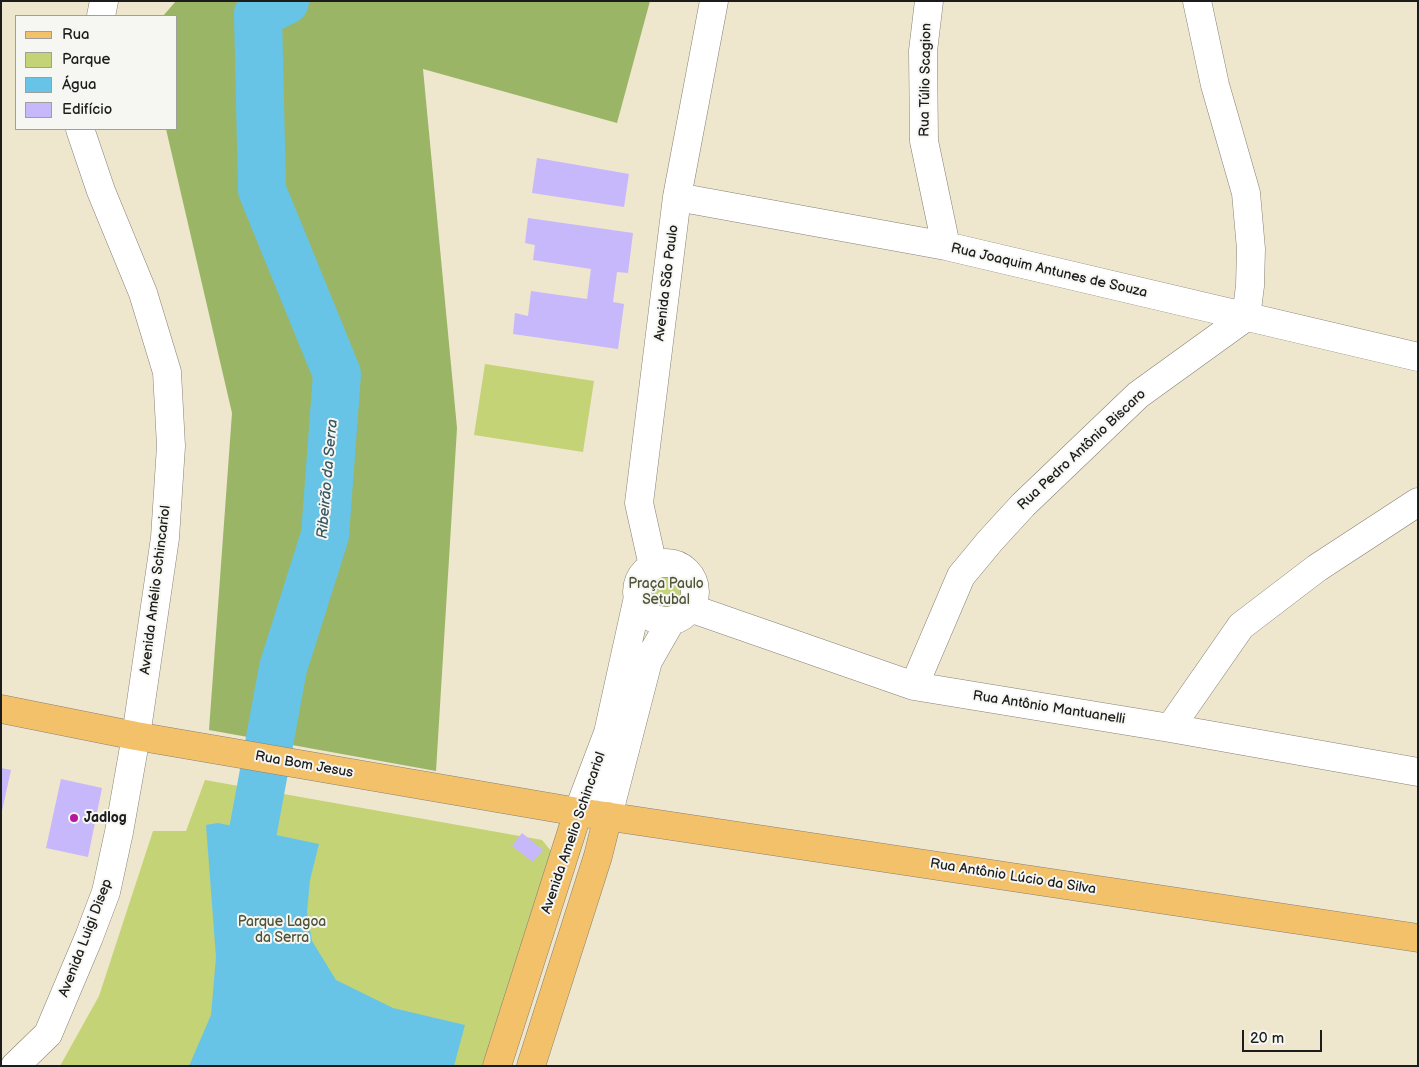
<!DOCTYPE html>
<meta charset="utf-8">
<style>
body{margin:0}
#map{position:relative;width:1419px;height:1067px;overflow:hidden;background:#efe6ce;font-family:"Balsamiq Sans",sans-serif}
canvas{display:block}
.frame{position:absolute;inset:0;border:2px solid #1c1c1c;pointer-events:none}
.legend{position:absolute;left:15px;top:15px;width:162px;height:115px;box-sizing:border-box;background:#f6f6f2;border:1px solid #9f9f9c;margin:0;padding:6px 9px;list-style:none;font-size:15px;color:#1c1c1c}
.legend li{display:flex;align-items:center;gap:10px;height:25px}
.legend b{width:25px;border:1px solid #9f9f9c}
.scale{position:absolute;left:1242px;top:1030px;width:80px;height:22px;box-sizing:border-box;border:2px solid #1c1c1c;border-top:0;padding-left:6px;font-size:15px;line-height:18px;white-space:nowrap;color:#1c1c1c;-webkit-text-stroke:4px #f6f6f2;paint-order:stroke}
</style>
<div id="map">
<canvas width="1419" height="1067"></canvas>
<div class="frame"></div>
<ul class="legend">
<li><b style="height:6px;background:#f4c16b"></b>Rua</li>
<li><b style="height:14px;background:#c3d375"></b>Parque</li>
<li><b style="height:14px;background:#68c4e6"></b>Água</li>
<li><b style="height:14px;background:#c7b7fb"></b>Edifício</li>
</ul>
<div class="scale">20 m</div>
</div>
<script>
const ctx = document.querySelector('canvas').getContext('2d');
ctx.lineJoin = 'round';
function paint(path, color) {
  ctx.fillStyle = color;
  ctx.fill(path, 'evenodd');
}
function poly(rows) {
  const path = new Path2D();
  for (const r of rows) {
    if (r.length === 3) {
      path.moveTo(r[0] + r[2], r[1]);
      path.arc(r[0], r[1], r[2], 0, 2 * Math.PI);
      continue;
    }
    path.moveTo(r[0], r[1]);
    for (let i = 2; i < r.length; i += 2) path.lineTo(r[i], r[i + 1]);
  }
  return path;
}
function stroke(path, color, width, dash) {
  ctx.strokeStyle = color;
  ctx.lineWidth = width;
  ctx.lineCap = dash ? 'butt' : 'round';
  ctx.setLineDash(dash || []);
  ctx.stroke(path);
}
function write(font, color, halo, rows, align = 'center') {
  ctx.font = font + ' "Balsamiq Sans",sans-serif';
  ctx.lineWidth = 4;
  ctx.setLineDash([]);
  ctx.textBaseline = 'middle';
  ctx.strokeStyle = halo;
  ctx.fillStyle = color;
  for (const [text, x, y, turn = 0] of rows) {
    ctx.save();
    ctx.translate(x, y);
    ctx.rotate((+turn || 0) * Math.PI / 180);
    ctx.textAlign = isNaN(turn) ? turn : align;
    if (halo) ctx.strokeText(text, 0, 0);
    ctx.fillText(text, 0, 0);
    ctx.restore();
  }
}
paint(poly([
 [485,364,594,381,583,452,474,435],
 [667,591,16],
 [205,780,542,840,551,851,485,1066,60,1066,99,996,153,831,186,831]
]), '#c3d375');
paint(poly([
 [176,1,650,1,617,123,423,69,457,428,436,771,209,730,232,413,166,129,176,129,176,16,163,16]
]), '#9ab566');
paint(poly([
 [218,823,319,844,310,880,307,912,312,941,336,980,393,1008,465,1025,454,1066,189,1066,211,1015,216,957,206,825]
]), '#68c4e6');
stroke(poly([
 [253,831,283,668,325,535,337,374,262,190,258,14,285,1]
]), '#68c4e6', 48);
paint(poly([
 [537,158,629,174,624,207,532,193],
 [528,218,633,233,628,273,617,272,613,302,624,304,618,349,513,334,515,313,528,316,531,291,587,299,591,269,533,260,535,245,525,243],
 [1,768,11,770,2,811,1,811],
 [61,779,102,788,88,857,46,848],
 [522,833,543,850,533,862,512,846]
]), '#c7b7fb');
const minor = poly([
 [929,1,923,51,924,141,946,246],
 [101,16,104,1],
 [677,197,946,246,1418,357],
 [666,592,29],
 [653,566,639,503,677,197,714,1],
 [690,608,914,686,1170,728,1418,772],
 [914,686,961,576,990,541,1023,505,1138,395,1246,317,1250,286,1251,249,1246,193,1215,85,1197,1],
 [1170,728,1241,626,1317,568,1418,502],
 [578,812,608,733,638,597],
 [608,816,648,661,671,621],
 [15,1066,48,1034,89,937,106,892,119,832,136,736,165,538,171,446,167,372,143,293,101,191,80,129]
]);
const major = poly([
 [1,709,136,736,578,812,1418,938],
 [497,1066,578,812],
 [531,1066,598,856,608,816]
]);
stroke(minor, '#868175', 29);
stroke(major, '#868175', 29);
stroke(minor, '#fff', 28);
stroke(major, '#f4c16b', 28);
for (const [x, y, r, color] of [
 [74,818,5,"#b5179e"]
]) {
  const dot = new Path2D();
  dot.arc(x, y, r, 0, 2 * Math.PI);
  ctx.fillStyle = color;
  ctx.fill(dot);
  stroke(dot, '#f6f6f2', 2);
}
write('14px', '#1c1c1c', '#f6f6f2', [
 ["Rua Túlio Scagion",926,80,-89],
 ["Rua Joaquim Antunes de Souza",1049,271,13],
 ["Avenida São Paulo",667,283,-83],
 ["Rua Pedro Antônio Biscaro",1082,450,-43],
 ["Avenida Amélio Schincariol",156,590,-83],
 ["Rua Antônio Mantuanelli",1049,708,9],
 ["Rua Bom Jesus",304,765,10],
 ["Avenida Amelio Schincariol",574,833,-71],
 ["Rua Antônio Lúcio da Silva",1013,877,9],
 ["Avenida Luigi Disep",86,938,-69]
]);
write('14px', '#4e5337', '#f6f6f2', [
 ["Praça Paulo",666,584],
 ["Setubal",666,600],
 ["Parque Lagoa",282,922],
 ["da Serra",282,938]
]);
write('bold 14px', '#1c1c1c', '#f6f6f2', [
 ["Jadlog",84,818]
], 'left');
write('italic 15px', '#375763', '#f6f6f2', [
 ["Ribeirão da Serra",328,479,-85]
]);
</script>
